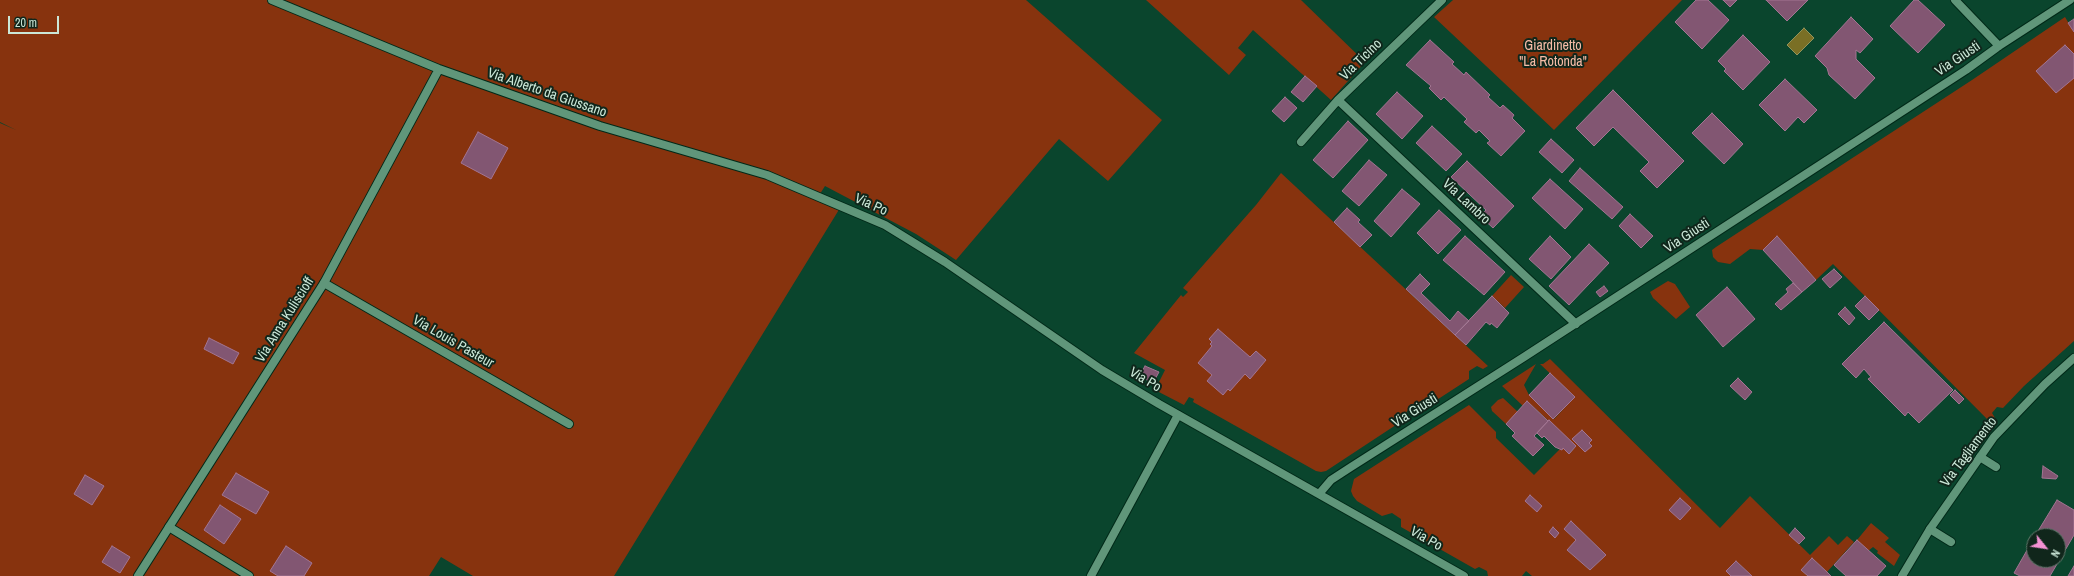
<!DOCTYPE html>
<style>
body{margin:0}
#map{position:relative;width:2074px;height:576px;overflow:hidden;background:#0a452d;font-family:"Archivo Narrow",sans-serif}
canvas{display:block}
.north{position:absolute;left:2026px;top:528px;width:40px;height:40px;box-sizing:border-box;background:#10261b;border:1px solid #5b7366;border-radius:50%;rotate:120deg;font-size:11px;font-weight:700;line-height:16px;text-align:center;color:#cbe7d7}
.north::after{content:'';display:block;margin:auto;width:14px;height:18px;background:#f491d3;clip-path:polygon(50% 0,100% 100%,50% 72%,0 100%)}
.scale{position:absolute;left:8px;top:16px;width:51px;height:18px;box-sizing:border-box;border:2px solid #cbe7d7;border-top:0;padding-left:5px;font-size:12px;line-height:14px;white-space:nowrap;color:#cbe7d7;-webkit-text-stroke:3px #10261b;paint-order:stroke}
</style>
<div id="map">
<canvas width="2074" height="576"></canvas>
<div class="north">N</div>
<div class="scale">20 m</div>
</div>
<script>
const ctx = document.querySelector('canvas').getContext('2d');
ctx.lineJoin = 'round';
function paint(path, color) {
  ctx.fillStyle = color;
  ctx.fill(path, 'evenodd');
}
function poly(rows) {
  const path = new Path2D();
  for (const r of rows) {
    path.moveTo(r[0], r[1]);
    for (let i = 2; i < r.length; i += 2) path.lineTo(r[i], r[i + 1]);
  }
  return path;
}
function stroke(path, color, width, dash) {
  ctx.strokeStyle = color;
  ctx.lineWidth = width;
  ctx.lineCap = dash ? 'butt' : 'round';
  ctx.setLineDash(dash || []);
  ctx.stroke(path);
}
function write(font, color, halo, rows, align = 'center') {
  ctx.font = font + ' "Archivo Narrow",sans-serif';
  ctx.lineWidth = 4;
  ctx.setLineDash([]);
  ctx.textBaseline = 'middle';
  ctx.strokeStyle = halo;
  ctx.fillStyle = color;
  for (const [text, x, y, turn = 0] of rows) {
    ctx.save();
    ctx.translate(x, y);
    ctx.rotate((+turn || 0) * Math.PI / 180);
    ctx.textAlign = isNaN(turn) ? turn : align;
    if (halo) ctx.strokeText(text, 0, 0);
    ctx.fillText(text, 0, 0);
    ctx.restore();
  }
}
paint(poly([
 [0,0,1026,0,1162,120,1108,181,1059,139,956,260,916,234,825,186,818,197,840,208,614,576,473,576,441,557,429,576,0,576,0,123,16,130,0,122],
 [1146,0,1301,0,1365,62,1331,100,1253,30,1238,48,1246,55,1229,75],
 [1453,0,1682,0,1554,130,1434,17],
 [2065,17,2074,32,2074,341,2024,386,2003,408,1997,407,1992,413,1995,418,1991,423,1833,264,1816,280,1777,236,1763,250,1750,249,1730,264,1718,262,1713,257,1712,250,1716,247,1972,80],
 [1281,173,1488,366,1483,369,1477,366,1469,371,1469,379,1426,407,1417,404,1407,411,1405,419,1326,471,1321,472,1316,471,1193,402,1194,399,1189,397,1184,405,1155,390,1165,370,1134,353,1181,295,1183,297,1188,292,1183,288,1256,205],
 [1511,275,1524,287,1505,308,1492,296],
 [1668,281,1675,284,1690,307,1676,319,1653,298,1650,292],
 [1550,359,1720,528,1750,496,1810,555,1829,536,1838,545,1847,536,1854,542,1827,572,1812,558,1801,570,1808,576,1752,576,1736,561,1726,571,1731,576,1532,576,1526,571,1522,576,1488,576,1487,571,1479,567,1475,569,1401,527,1401,519,1392,513,1382,516,1357,501,1353,496,1351,491,1354,479,1469,405,1496,432,1496,438,1534,475,1560,449,1563,448,1569,454,1576,446,1527,401,1523,406,1502,386,1536,364,1524,385,1529,395,1554,419,1575,397,1540,364,1543,364],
 [1571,521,1606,555,1590,570,1567,550,1576,540,1564,529],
 [1503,398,1518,412,1506,424,1492,411,1491,407,1498,400],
 [1871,523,1889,538,1885,542,1900,555,1894,566,1877,553,1878,551,1873,547,1868,551,1857,540]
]), '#87330e');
const water = poly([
 [1804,28,1814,38,1797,55,1787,45,1804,28]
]);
paint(water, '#7a6f25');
stroke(water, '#92935a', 1);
const building = poly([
 [1696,0,1708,0,1729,20,1702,49,1675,22,1696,0],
 [1723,0,1737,0,1730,7,1723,0],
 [1766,0,1808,0,1787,21,1766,0],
 [1914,0,1918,0,1945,25,1918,53,1890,26,1914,0],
 [1851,17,1873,39,1860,53,1856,50,1856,59,1875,78,1855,99,1829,75,1827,68,1815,56,1851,17],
 [2074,19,2074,32,2068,23,2074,19],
 [1743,35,1770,62,1743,90,1724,71,1726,69,1718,61,1743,35],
 [1430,40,1454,62,1452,64,1464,75,1466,72,1490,95,1488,97,1500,108,1503,105,1514,115,1512,118,1525,131,1501,156,1487,143,1490,141,1479,130,1476,133,1464,122,1467,119,1444,97,1441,100,1429,88,1431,86,1406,65,1430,40],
 [2065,45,2074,54,2074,78,2056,93,2036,71,2065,45],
 [1305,76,1317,86,1303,102,1291,92,1305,76],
 [1785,79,1817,110,1804,123,1798,117,1785,131,1759,105,1785,79],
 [1613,90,1684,161,1657,188,1640,171,1649,162,1613,127,1594,146,1576,128,1613,90],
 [1397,92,1423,116,1402,139,1376,114,1397,92],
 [1285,97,1297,108,1284,122,1272,111,1285,97],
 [1712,113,1743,144,1724,164,1692,133,1712,113],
 [1348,121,1368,140,1333,178,1313,160,1348,121],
 [1432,126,1462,154,1446,171,1416,143,1432,126],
 [478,132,508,148,491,179,461,163,478,132],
 [1551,139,1574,160,1562,173,1539,152,1551,139],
 [1369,160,1387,175,1359,206,1342,191,1369,160],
 [1467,161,1514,206,1493,228,1480,216,1486,210,1451,177,1467,161],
 [1580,168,1623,207,1612,219,1569,181,1580,168],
 [1550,179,1583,209,1565,229,1532,198,1550,179],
 [1402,189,1420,204,1391,237,1374,221,1402,189],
 [1347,208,1360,220,1358,222,1372,235,1360,247,1334,222,1347,208],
 [1439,210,1461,230,1438,254,1417,233,1439,210],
 [1630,214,1653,236,1641,248,1619,226,1630,214],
 [1465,236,1505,272,1484,295,1443,260,1465,236],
 [1550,236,1571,257,1551,279,1529,259,1550,236],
 [1777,236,1816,280,1802,292,1763,250,1777,236],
 [1589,244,1609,263,1569,305,1549,286,1589,244],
 [1834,269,1842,277,1830,288,1822,279,1834,269],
 [1420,274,1430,284,1421,293,1450,321,1458,311,1469,321,1455,335,1406,289,1420,274],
 [1793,283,1802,292,1781,310,1775,304,1788,292,1786,289,1793,283],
 [1604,286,1608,291,1600,297,1596,292,1604,286],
 [1727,287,1755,319,1723,347,1696,315,1727,287],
 [1492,296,1509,313,1497,328,1491,323,1490,325,1486,322,1466,345,1455,335,1492,296],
 [1865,296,1879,310,1869,320,1855,306,1865,296],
 [1845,307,1855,318,1849,325,1838,314,1845,307],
 [1884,322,1953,390,1919,423,1908,412,1905,416,1868,379,1871,377,1864,369,1856,378,1842,364,1884,322],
 [1218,329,1250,357,1256,351,1266,360,1250,379,1245,374,1230,391,1228,389,1223,395,1207,381,1212,375,1198,363,1212,346,1210,344,1212,342,1209,339,1218,329],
 [209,338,239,353,233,364,204,349,209,338],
 [1145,366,1159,372,1153,383,1141,377,1142,376,1140,375,1145,366],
 [1550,373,1575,397,1553,419,1529,395,1550,373],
 [1738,378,1752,392,1745,400,1730,386,1738,378],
 [1955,390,1964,399,1959,404,1950,395,1955,390],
 [1527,401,1548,421,1534,436,1544,445,1533,456,1512,436,1515,433,1506,424,1527,401],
 [1549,420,1576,446,1569,454,1563,448,1562,450,1555,447,1544,436,1542,438,1537,433,1549,420],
 [1582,430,1592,440,1589,443,1592,446,1585,452,1572,439,1582,430],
 [2043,466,2058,476,2056,479,2042,478,2043,466],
 [236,473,269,492,256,514,222,495,236,473],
 [85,475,104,486,92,505,74,494,85,475],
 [1530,495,1542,506,1537,512,1525,501,1530,495],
 [1680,498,1691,508,1680,520,1669,510,1680,498],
 [2057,500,2074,510,2074,535,2050,576,2020,576,2014,573,2034,538,2034,560,2058,560,2058,536,2035,536,2057,500],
 [220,505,241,519,224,544,204,530,220,505],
 [1571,521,1606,555,1590,570,1567,550,1576,540,1564,529,1571,521],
 [1553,527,1559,533,1555,538,1549,532,1553,527],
 [1795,528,1805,538,1799,544,1789,535,1795,528],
 [1857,540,1886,566,1877,576,1846,576,1834,565,1857,540],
 [112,546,130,557,120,573,102,562,112,546],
 [286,546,312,563,304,576,278,576,270,571,286,546],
 [1812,558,1827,572,1831,576,1808,576,1801,570,1812,558],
 [1736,561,1752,576,1731,576,1726,571,1736,561],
 [2074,566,2074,576,2068,576,2074,566]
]);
paint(building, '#825672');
stroke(building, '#a37592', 1);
const service = poly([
 [324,283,569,424],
 [1980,457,1996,467],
 [169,527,249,576],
 [1930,529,1951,542],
 [1091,576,1178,415]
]);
const minor = poly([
 [272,0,439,69,600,126,767,175,885,225,945,262,1102,370,1159,404,1464,576],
 [1955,0,1999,46],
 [1338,100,1576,324],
 [1301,142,1338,100,1442,0],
 [1319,494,1331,480,1351,467,1524,357,1966,70,1999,46,2070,0],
 [138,576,324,283,439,69],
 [1902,576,1930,529,1994,437,2045,384,2074,358]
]);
stroke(service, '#002918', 10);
stroke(minor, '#002918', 10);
stroke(service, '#60967a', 8);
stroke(minor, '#60967a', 8);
write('14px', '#f7bca7', '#10261b', [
 ["Giardinetto",1553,46],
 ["\"La Rotonda\"",1553,62]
]);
write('14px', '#cbe7d7', '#10261b', [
 ["Via Giusti",1958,59,-34],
 ["Via Ticino",1361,60,-44],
 ["Via Alberto da Giussano",547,93,19],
 ["Via Lambro",1466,202,43],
 ["Via Po",871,205,24],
 ["Via Giusti",1687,236,-33],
 ["Via Anna Kuliscioff",285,320,-58],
 ["Via Louis Pasteur",453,342,30],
 ["Via Po",1145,380,31],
 ["Via Giusti",1415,411,-32],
 ["Via Tagliamento",1969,452,-53],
 ["Via Po",1426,539,30]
]);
</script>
